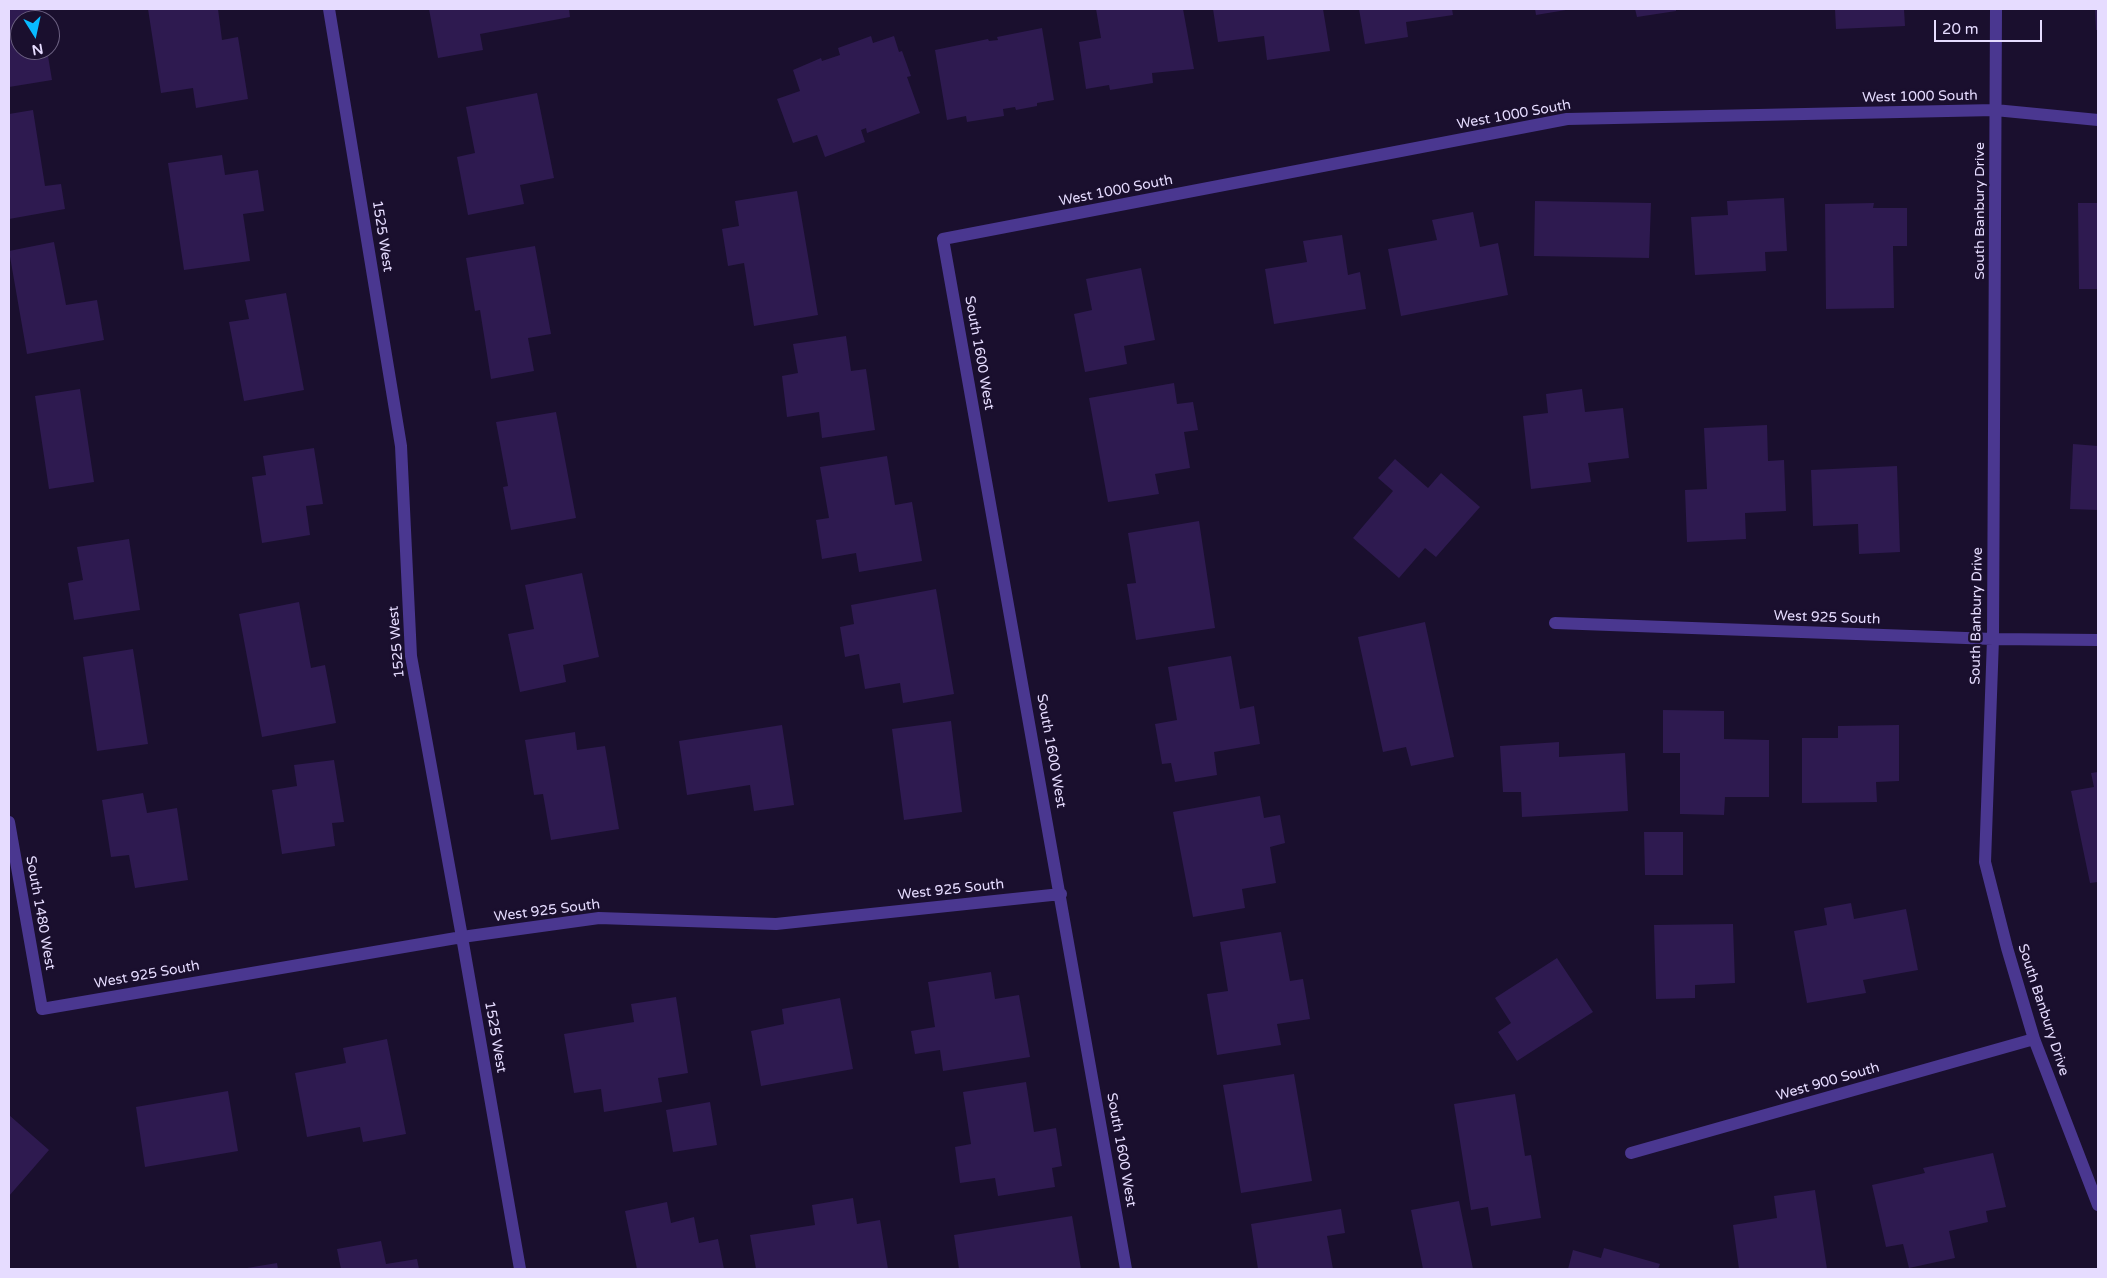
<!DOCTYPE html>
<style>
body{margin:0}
#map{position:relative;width:2107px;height:1278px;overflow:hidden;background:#1a0f2e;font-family:"Varela Round",sans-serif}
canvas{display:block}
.frame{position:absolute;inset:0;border:10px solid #e6dcff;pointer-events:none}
.north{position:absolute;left:10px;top:10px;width:50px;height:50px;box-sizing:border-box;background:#1a0f2e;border:1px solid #6c6182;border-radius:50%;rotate:170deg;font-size:14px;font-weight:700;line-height:20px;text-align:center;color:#e6dcff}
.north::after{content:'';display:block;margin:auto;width:18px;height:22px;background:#08baff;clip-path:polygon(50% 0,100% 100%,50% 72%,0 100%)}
.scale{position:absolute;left:1934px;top:20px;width:108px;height:22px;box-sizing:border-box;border:2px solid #e6dcff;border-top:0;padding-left:6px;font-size:15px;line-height:18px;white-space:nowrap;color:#e6dcff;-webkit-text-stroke:4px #1a0f2e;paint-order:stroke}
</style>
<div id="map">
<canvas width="2107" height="1278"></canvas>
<div class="frame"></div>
<div class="north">N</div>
<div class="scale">20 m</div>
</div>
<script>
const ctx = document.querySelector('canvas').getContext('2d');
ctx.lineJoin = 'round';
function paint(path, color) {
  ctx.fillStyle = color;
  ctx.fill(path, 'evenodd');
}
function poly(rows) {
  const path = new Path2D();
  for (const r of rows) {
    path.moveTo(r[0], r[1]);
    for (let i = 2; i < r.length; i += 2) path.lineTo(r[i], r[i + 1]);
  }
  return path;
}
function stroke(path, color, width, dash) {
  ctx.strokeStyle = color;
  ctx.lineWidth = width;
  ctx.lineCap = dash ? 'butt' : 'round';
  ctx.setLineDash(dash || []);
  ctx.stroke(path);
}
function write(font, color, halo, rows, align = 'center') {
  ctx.font = font + ' "Varela Round",sans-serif';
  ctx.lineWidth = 5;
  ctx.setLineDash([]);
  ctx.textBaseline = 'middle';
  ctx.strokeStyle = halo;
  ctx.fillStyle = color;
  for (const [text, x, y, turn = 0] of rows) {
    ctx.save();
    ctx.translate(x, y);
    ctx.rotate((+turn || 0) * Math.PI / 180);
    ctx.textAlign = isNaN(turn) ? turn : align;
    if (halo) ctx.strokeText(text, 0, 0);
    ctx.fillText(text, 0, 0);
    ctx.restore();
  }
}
paint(poly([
 [9,9,40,9,42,20,20,20,20,50,47,50,52,80,9,87],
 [148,9,218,9,222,40,238,37,248,99,196,108,193,88,161,93],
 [429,9,569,9,570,17,480,34,483,50,438,58],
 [1096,9,1183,9,1194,69,1152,73,1153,83,1110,90,1109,85,1086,89,1079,42,1101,38],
 [1213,9,1323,9,1330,51,1267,60,1264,36,1218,42],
 [1359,9,1452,9,1453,15,1406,22,1408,37,1365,44],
 [1535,9,1566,9,1566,10,1536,15],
 [1635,9,1676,9,1676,11,1637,17],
 [1835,9,1904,9,1905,26,1836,29],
 [2095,9,2098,9,2098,30,2096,30],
 [1042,28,1054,100,1037,103,1037,106,1016,110,1015,107,1003,109,1004,116,967,122,966,116,947,120,935,50,988,39,989,41,998,40,997,37],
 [871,36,873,43,894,36,899,52,902,51,911,76,907,77,920,113,867,133,866,128,861,130,865,142,825,157,817,135,793,143,777,99,800,91,793,70,821,58,822,61,840,55,838,48],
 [537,93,554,178,520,185,524,204,468,215,457,157,475,153,466,107],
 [33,110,45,186,61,184,65,209,9,219,9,114],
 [222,155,225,175,258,170,264,211,243,214,250,261,184,270,168,163],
 [797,191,818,315,754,326,744,263,728,266,722,229,739,226,735,201],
 [1784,198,1787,251,1765,252,1766,271,1695,275,1691,217,1728,215,1727,201],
 [1535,201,1651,203,1649,258,1534,256],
 [1874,203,1873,208,1907,208,1907,246,1893,246,1894,308,1826,309,1825,204],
 [2078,203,2098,203,2098,289,2079,289],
 [1473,212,1480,247,1498,243,1508,295,1401,316,1388,249,1437,240,1432,220],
 [1342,235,1348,275,1360,272,1366,309,1274,324,1265,269,1307,262,1303,241],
 [54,242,66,305,97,300,104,340,27,354,9,251],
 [535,246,551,334,528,338,534,371,491,379,480,310,475,311,466,258],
 [1141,268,1155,340,1124,346,1127,364,1085,372,1074,314,1092,310,1086,279],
 [286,293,304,390,244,401,229,322,249,319,245,300],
 [846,336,851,371,866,369,875,430,822,438,819,412,787,417,782,376,798,373,793,344],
 [1174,383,1177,404,1193,402,1198,430,1184,432,1190,468,1155,474,1159,494,1108,502,1089,398],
 [80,389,94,482,49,489,35,396],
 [1582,389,1585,412,1623,408,1629,458,1588,463,1591,482,1531,489,1523,416,1548,413,1546,394],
 [556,412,576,518,511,530,503,487,508,486,496,422],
 [1767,425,1768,461,1784,460,1786,511,1745,513,1746,539,1687,542,1685,490,1707,489,1704,428],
 [2073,444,2098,446,2098,510,2070,509],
 [314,448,323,504,306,506,310,535,262,543,252,477,266,475,263,456],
 [887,456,895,505,912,502,922,561,859,572,856,553,822,559,816,520,829,518,820,467],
 [1395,459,1428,488,1441,473,1480,507,1436,557,1425,548,1399,578,1353,538,1393,491,1378,478],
 [1897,466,1900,552,1859,554,1858,524,1813,526,1811,470],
 [1199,521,1215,628,1136,640,1127,584,1136,583,1128,533],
 [129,539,140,610,74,620,68,583,83,580,77,547],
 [582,573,599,657,563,665,566,682,520,692,508,634,534,629,525,585],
 [936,589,954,694,903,703,900,683,865,689,859,654,845,657,840,627,854,624,851,605],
 [299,602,311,668,325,665,336,723,262,737,239,614],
 [1425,622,1454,757,1411,766,1406,747,1383,752,1358,637],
 [133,649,148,744,97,751,83,657],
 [1231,656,1240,709,1254,706,1260,744,1214,752,1217,775,1175,782,1171,763,1162,764,1155,724,1177,720,1168,667],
 [1663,710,1724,711,1724,739,1769,740,1769,797,1725,797,1724,815,1680,814,1680,753,1663,753],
 [951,721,962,812,904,820,892,729],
 [782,725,794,805,754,811,750,785,687,795,679,741],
 [1899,725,1899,781,1876,782,1877,802,1802,803,1802,738,1838,738,1838,726],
 [575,732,577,750,605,746,619,829,551,840,543,794,534,795,525,740],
 [1559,742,1559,757,1625,753,1628,811,1522,817,1521,792,1503,792,1500,746],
 [334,760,344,822,332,823,335,846,282,854,272,790,297,786,294,765],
 [2098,772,2098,882,2090,883,2071,791,2094,787,2091,773],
 [143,793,147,813,177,808,188,880,135,888,129,855,111,857,102,800],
 [1260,796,1264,818,1280,815,1285,843,1270,847,1276,883,1242,889,1245,908,1193,917,1173,812],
 [1644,832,1683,832,1683,875,1645,875],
 [1851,903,1854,919,1906,909,1918,970,1863,980,1866,993,1807,1003,1794,931,1827,925,1824,908],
 [1733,924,1735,983,1695,985,1695,998,1656,999,1654,925],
 [1281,932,1290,981,1303,979,1310,1019,1277,1024,1281,1045,1217,1055,1207,994,1228,991,1220,942],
 [1557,958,1593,1012,1517,1061,1498,1032,1511,1023,1495,998],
 [991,972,995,999,1019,995,1030,1057,943,1071,940,1050,915,1054,911,1031,935,1027,928,982],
 [676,997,688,1073,658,1078,662,1102,604,1112,601,1089,574,1093,564,1034,634,1022,631,1004],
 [840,998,853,1069,761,1086,751,1031,784,1024,782,1009],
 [387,1039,406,1134,363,1142,360,1127,307,1137,295,1073,346,1063,343,1048],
 [1294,1074,1312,1181,1241,1193,1223,1085],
 [1026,1082,1034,1132,1056,1128,1062,1166,1052,1168,1055,1187,998,1196,995,1178,960,1183,955,1147,971,1144,963,1092],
 [228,1091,238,1151,145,1167,136,1107],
 [1515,1094,1525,1156,1531,1155,1541,1218,1491,1226,1488,1207,1471,1210,1454,1104],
 [710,1102,717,1145,673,1152,666,1110],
 [9,1115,49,1150,9,1196],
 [1993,1153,2006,1207,1986,1211,1988,1222,1949,1231,1955,1258,1909,1268,1903,1244,1886,1247,1872,1185,1925,1173,1923,1168],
 [1815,1190,1827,1269,1739,1269,1733,1225,1777,1218,1774,1196],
 [853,1198,857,1224,880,1220,888,1269,756,1269,750,1235,815,1225,812,1205],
 [1459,1201,1473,1269,1423,1269,1411,1210],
 [667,1202,671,1223,694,1217,699,1243,718,1239,724,1269,637,1269,625,1211],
 [1341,1209,1345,1233,1327,1236,1333,1269,1258,1269,1251,1224],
 [1072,1216,1081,1269,959,1269,954,1235],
 [381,1241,386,1264,417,1259,419,1269,341,1269,337,1249],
 [1604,1248,1660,1264,1658,1269,1568,1269,1573,1250,1601,1258],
 [277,1263,278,1269,247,1269,247,1268]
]), '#2e1a50');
stroke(poly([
 [329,9,401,446,411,656,462,937,520,1269],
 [1996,9,1993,639,1985,862,2007,948,2034,1039,2098,1205],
 [1555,623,1993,639,2098,640],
 [9,822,42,1009,462,937,599,918,776,924,1061,894],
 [1631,1153,2034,1039],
 [1126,1269,943,239,1567,119,1995,110,2098,120]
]), '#4a3790', 12);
write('14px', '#e6dcff', '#1a0f2e', [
 ["West 1000 South",1920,97,-1],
 ["West 1000 South",1514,115,-10],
 ["West 1000 South",1116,191,-11],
 ["South Banbury Drive",1980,211,-90],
 ["1525 West",382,236,81],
 ["South 1600 West",979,353,80],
 ["South Banbury Drive",1977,616,-89],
 ["West 925 South",1827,618,2],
 ["1525 West",397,642,-95],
 ["South 1600 West",1051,751,80],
 ["West 925 South",951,890,-6],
 ["West 925 South",547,911,-7],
 ["South 1480 West",40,913,80],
 ["West 925 South",147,975,-10],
 ["South Banbury Drive",2043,1010,72],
 ["1525 West",495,1037,80],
 ["West 900 South",1828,1082,-16],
 ["South 1600 West",1121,1150,80]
]);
</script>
